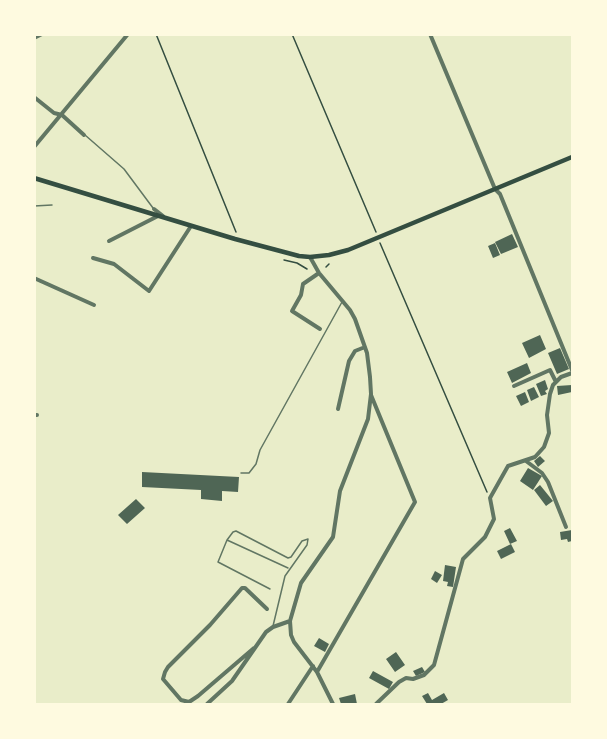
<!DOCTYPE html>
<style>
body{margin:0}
#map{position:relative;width:607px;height:739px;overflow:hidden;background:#e9edc9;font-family:"IBM Plex Sans",sans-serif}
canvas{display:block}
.frame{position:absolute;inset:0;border:36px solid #fefae0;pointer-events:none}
</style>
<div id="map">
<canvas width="607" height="739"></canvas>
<div class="frame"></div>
</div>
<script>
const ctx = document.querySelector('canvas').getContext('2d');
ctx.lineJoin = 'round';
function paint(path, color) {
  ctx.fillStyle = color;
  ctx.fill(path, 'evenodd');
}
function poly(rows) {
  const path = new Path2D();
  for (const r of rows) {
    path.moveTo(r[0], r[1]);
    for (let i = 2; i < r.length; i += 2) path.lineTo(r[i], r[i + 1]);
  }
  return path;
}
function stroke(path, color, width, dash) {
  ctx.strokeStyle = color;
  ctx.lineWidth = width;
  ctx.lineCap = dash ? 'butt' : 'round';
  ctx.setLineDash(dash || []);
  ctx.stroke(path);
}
paint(poly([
 [512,234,518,247,501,254,495,242],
 [495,243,500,255,493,258,488,246],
 [540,335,546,349,529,358,522,343],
 [560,348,569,369,557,374,548,353],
 [527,363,531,373,512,383,507,372],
 [545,380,548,389,545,391,547,394,541,396,536,384],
 [572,385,572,392,558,395,557,386],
 [534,387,539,397,531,401,527,390],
 [525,392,529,402,521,406,516,396],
 [540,456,545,461,538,467,534,461],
 [528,468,542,476,533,490,520,481],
 [142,472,239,477,238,492,222,491,222,501,201,499,201,490,142,487],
 [540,485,553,501,546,506,534,490],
 [136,499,145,508,127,524,118,515],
 [510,528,517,541,510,544,504,531],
 [572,530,572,541,568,542,567,539,561,540,560,532],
 [511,544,515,552,501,559,497,551],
 [445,565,456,567,453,587,447,586,448,582,443,581],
 [435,571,442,575,437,583,431,579],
 [319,638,329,644,325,652,314,646],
 [396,652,405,665,395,672,386,659],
 [422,667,425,672,416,676,413,671],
 [373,671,393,682,389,689,369,678],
 [428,693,432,700,444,693,448,700,441,704,434,704,433,703,427,704,422,696],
 [355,694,357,704,341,704,339,698]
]), '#4f6655');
stroke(poly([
 [156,34,236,232],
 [292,34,376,232],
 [571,34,572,37],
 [380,243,487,492],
 [284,260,297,263,307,269],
 [326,267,329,264]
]), '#344e41', 1.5);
stroke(poly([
 [85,135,124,169,153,208],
 [34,206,52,205],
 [241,473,249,473,256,464,260,450,342,302],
 [227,540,288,568],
 [270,589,218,562,227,540,233,532,236,531,288,558,291,557,302,541,308,539,307,545,285,576,273,626]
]), '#617663', 1.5);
stroke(poly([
 [430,34,495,189,500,194,572,370],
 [34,38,42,34],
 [34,97,54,113,62,115,84,135],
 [34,147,128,34],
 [154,209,163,216],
 [109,241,158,216],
 [310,257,319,273,350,310,355,319,367,353,370,377,371,394,368,419,340,491,333,537,301,583,290,621,291,635,294,642,317,672,333,704],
 [93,258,114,264,149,291,191,226],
 [319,273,303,284,301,295,292,311,320,329],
 [34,278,94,305],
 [514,386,550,370,556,382],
 [338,409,349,361,355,351,365,347],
 [34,415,37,415],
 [526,461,542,473,548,482,566,527],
 [254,648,198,696,189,702,181,700,163,679,165,672,168,667,210,625,242,588,245,588,267,609],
 [317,672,415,502,371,395],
 [207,704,232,681,266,632,273,627,290,621],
 [288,704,313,666],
 [376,704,399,682,406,678,413,679,424,675,434,665,463,559,485,537,494,519,490,498,508,466,535,457,544,447,549,433,547,415,550,394,553,385,561,377,572,373]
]), '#617663', 4);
stroke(poly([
 [34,178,235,239,299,256,310,257,329,255,348,250,572,157]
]), '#344e41', 4.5);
</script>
